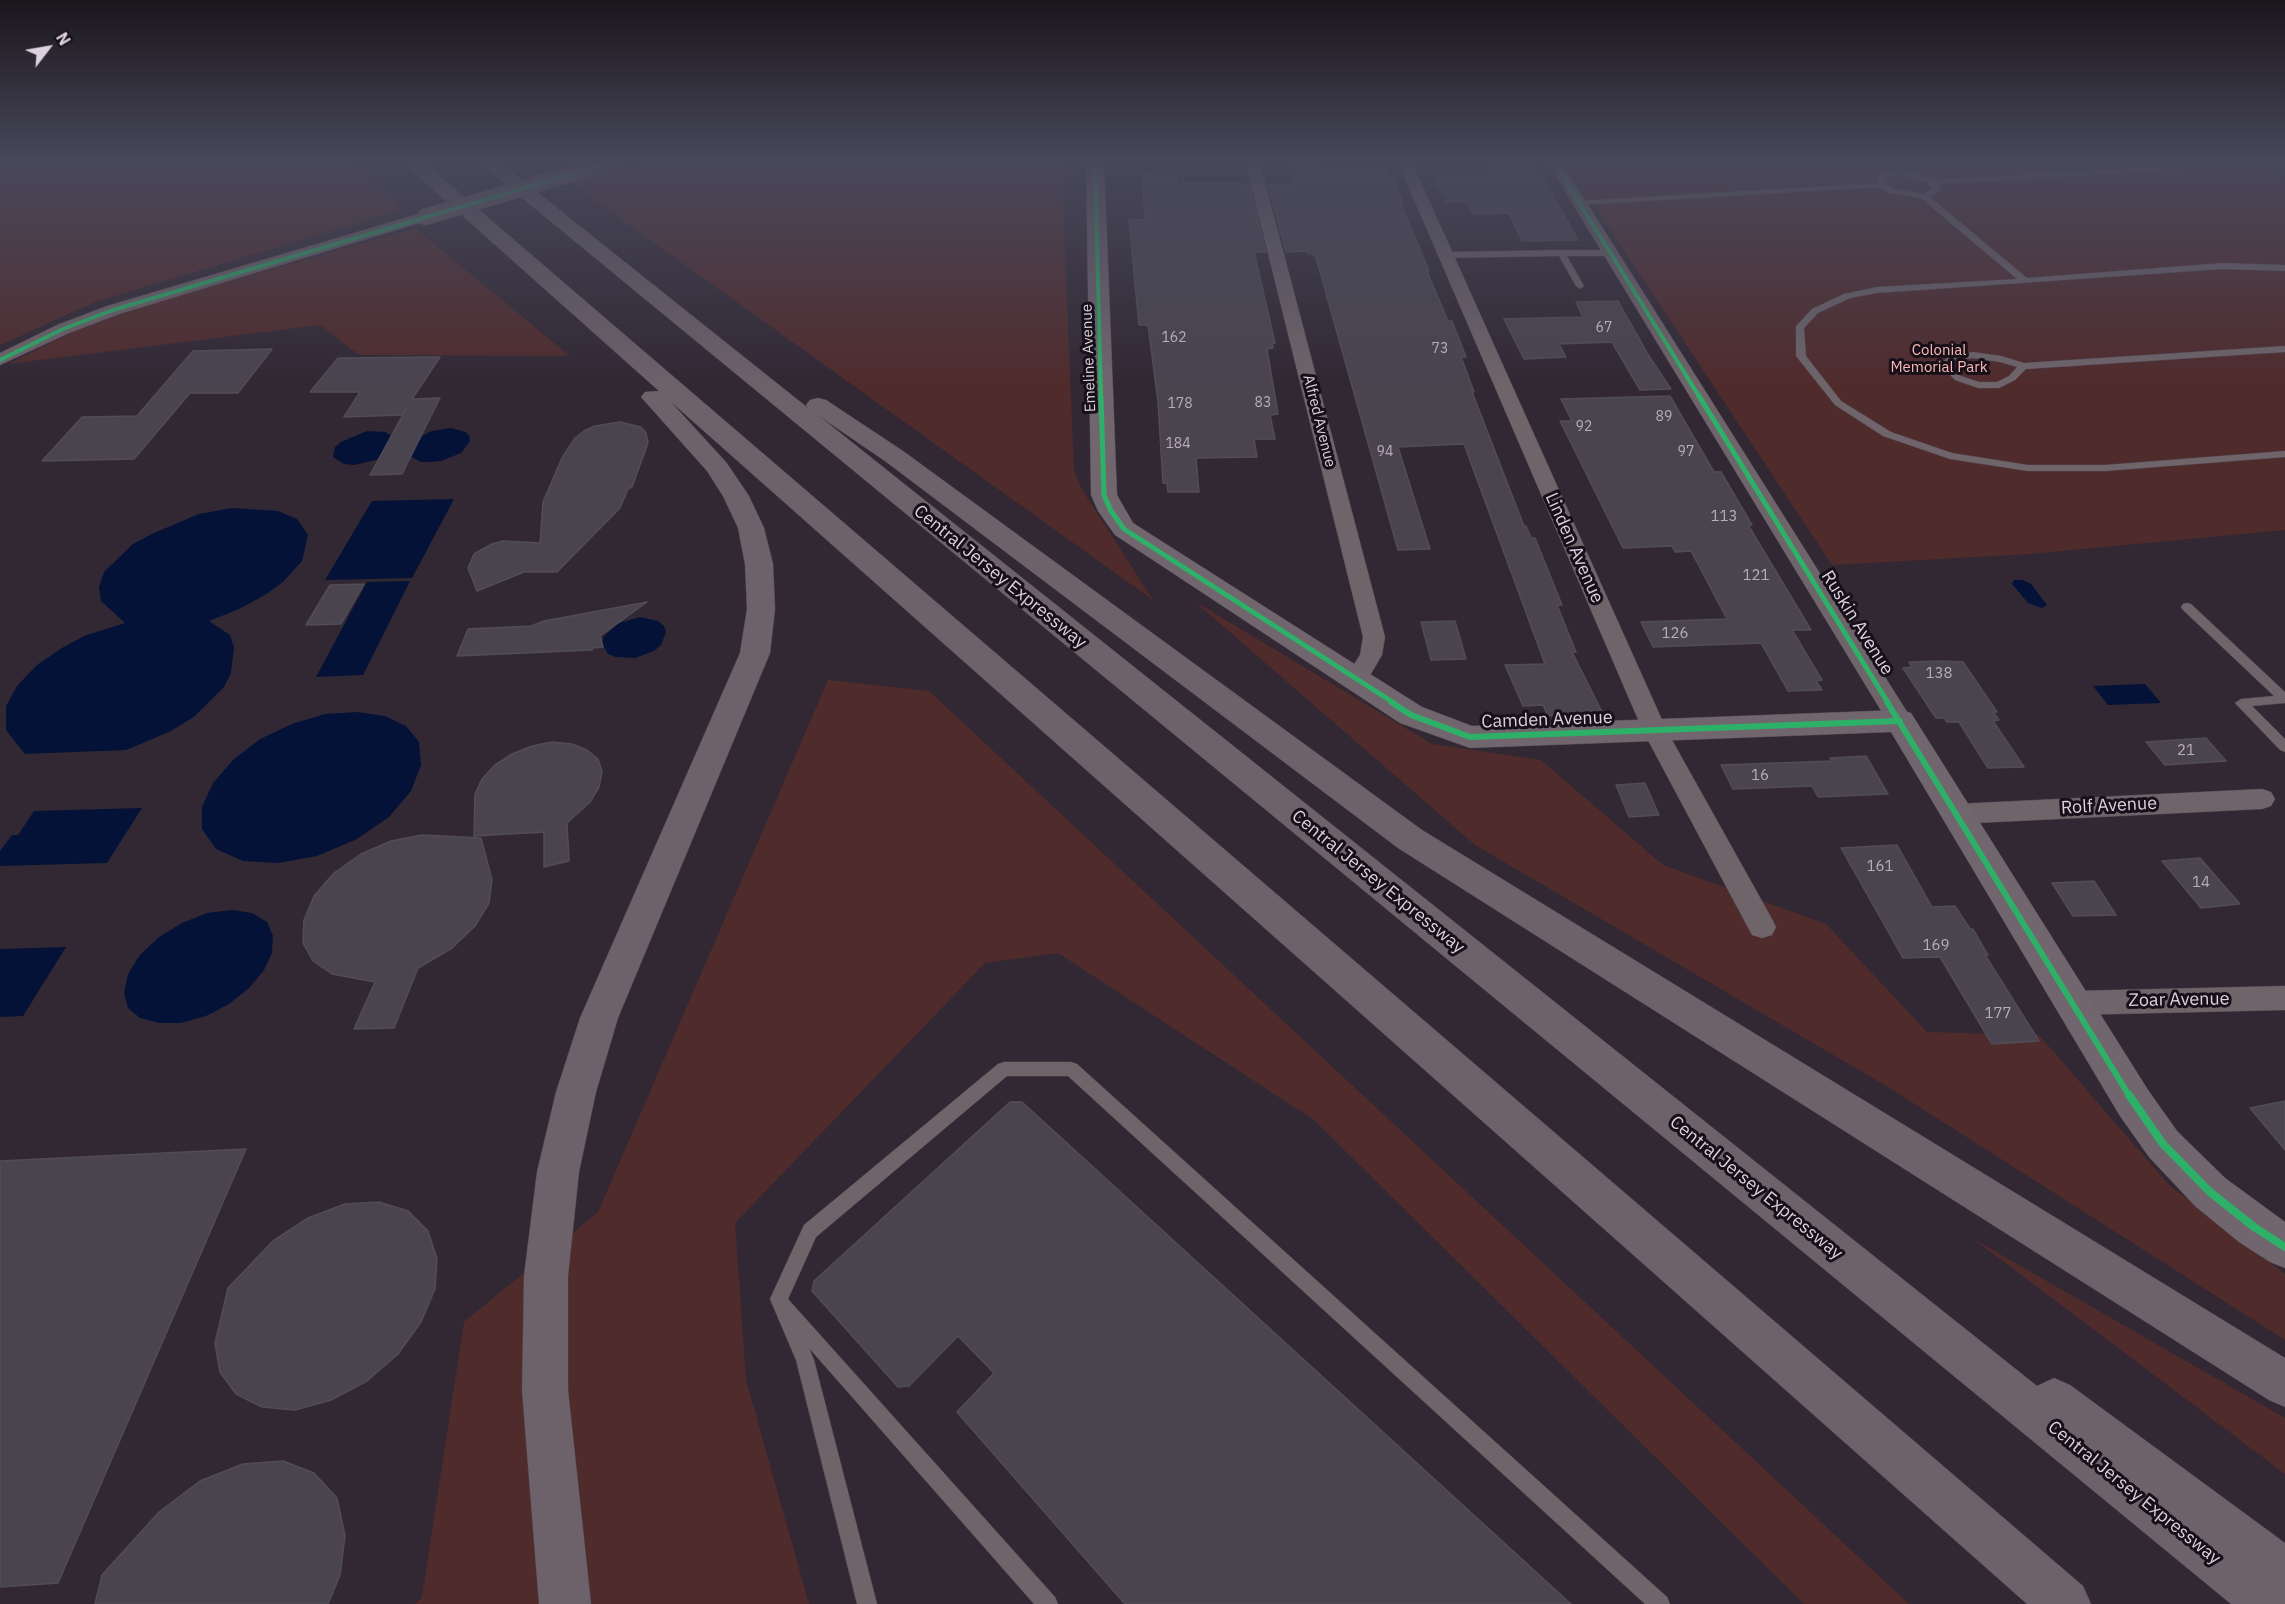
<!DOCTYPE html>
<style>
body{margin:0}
#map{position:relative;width:2285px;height:1604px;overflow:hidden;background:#312833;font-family:"IBM Plex Sans",sans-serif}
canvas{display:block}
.north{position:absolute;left:18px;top:18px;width:60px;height:60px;-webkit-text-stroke:4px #171019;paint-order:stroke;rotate:59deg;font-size:16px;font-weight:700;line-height:24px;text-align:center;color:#dcd1df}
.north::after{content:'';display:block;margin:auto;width:21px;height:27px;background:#dcd1df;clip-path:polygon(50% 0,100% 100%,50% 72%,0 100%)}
</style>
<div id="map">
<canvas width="2285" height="1604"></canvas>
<div class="north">N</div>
</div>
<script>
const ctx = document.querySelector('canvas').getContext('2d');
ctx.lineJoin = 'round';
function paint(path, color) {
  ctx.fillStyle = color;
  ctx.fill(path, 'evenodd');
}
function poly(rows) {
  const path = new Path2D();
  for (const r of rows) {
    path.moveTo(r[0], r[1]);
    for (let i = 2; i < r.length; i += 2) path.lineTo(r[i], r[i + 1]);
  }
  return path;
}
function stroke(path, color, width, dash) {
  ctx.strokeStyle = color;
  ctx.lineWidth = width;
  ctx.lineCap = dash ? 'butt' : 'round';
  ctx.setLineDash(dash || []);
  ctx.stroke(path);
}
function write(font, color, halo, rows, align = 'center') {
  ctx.font = font + ' "IBM Plex Sans",sans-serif';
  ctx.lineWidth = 6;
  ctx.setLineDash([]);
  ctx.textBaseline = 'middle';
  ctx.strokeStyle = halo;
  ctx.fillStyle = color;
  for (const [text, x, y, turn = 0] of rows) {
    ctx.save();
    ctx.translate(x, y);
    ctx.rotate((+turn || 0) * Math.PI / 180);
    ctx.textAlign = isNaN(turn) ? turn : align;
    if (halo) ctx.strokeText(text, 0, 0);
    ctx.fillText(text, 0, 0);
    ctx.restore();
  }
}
paint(poly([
 [0,160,352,160,403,209,95,302,0,345],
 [648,160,1068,160,1062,177,1074,470,1081,488,1153,600,569,182],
 [1564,160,2254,160,2285,183,2285,530,2030,554,1832,565],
 [415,228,570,356,359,355,320,325,8,364,98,319],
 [1194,601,1432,744,1541,760,1663,865,1826,924,1927,1032,2039,1035,2170,1186,2285,1274,2285,1340,1888,1087,1475,845],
 [828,680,929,691,1909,1604,1804,1604,1314,1120,1058,953,985,963,735,1223,746,1380,809,1604,415,1604,422,1597,464,1322,598,1212],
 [1972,1238,2285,1418,2285,1474]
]), '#502b2c');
paint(poly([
 [451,428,466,432,469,436,470,441,461,453,441,461,430,462,421,462,408,455,415,439,432,431],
 [367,431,385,432,395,438,385,455,376,460,354,465,344,464,333,457,335,447,341,442],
 [454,499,412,578,325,580,372,501],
 [232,508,278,511,297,519,308,535,302,561,283,582,265,595,239,609,209,621,230,635,234,647,231,673,224,687,195,716,171,731,126,750,25,754,6,730,6,706,17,686,37,665,62,648,84,636,125,623,101,601,99,587,104,572,133,544,154,533,199,514],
 [2014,580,2023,580,2031,584,2047,605,2042,608,2028,603,2012,584],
 [410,581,363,675,316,677,367,582],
 [640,617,658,621,664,626,666,632,661,645,654,651,635,658,616,657,608,654,602,643,604,636,619,623],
 [2145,684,2161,703,2108,705,2093,686],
 [357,712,385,716,406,726,419,742,421,765,411,791,389,817,357,839,317,856,278,863,243,861,216,849,202,829,202,807,213,783,233,760,260,739,292,724,325,714],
 [142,808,107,863,0,866,0,851,12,835,18,835,34,811],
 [232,910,252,913,267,922,273,936,272,953,264,970,249,988,229,1004,206,1016,181,1023,159,1023,140,1018,128,1008,124,993,128,974,140,955,159,937,182,923,207,913],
 [66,947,23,1016,0,1017,0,949]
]), '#041237');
const building = poly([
 [1485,160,1534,160,1578,240,1522,241,1509,213,1473,214,1467,202,1447,202,1434,176,1469,176,1467,172,1491,172,1485,160],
 [1288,161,1316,161,1318,168,1386,168,1388,175,1393,177,1403,203,1401,203,1429,271,1427,271,1448,321,1452,321,1466,357,1461,357,1474,392,1472,392,1524,526,1526,526,1531,538,1535,538,1562,605,1557,605,1576,652,1572,652,1602,712,1548,716,1543,705,1523,706,1505,665,1545,664,1464,444,1398,447,1430,549,1398,550,1317,261,1314,254,1308,254,1307,251,1286,252,1268,185,1294,185,1288,161],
 [1176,173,1177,183,1241,183,1241,185,1249,185,1266,252,1254,252,1275,343,1272,343,1273,348,1267,349,1278,414,1270,415,1275,439,1254,439,1257,457,1196,458,1199,492,1168,492,1167,483,1163,483,1158,402,1148,325,1139,325,1129,220,1145,220,1142,174,1176,173],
 [1618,301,1649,356,1671,389,1640,390,1612,342,1559,344,1566,357,1524,359,1504,319,1583,317,1576,302,1618,301],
 [272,349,238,393,190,393,134,459,42,461,82,417,137,416,193,351,272,349],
 [440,357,412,399,440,398,402,474,370,475,406,409,401,415,344,417,360,392,310,392,338,358,440,357],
 [1670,396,1714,472,1721,472,1752,525,1748,525,1811,630,1792,630,1822,680,1816,681,1822,690,1788,691,1761,643,1653,647,1641,622,1727,619,1691,551,1675,552,1672,546,1623,548,1560,421,1572,421,1561,399,1670,396],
 [620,422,641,427,646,433,648,443,632,487,628,489,620,508,557,572,524,572,477,591,468,568,474,554,492,544,503,541,540,543,543,502,562,458,575,438,584,431,595,426,620,422],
 [364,584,341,624,306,625,330,585,364,584],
 [647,602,600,636,603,647,593,648,592,650,457,656,468,629,531,626,544,621,647,602],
 [1455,621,1466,659,1431,660,1421,622,1455,621],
 [1942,661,1963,662,1997,712,1993,712,1999,720,1993,721,2024,767,1988,768,1959,722,1947,722,1944,718,1936,718,1903,668,1912,667,1909,662,1942,661],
 [2206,738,2226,761,2165,765,2146,742,2206,738],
 [552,742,572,744,587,750,598,759,602,772,599,787,590,802,567,823,569,861,544,867,544,832,474,836,475,794,482,779,495,765,512,754,532,746,552,742],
 [1866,756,1888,794,1818,797,1812,786,1733,789,1721,765,1832,761,1830,758,1866,756],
 [1645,783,1659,815,1629,817,1616,785,1645,783],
 [422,835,481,838,492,880,489,903,475,926,452,948,418,968,394,1028,354,1029,375,982,332,974,313,961,303,943,304,920,314,896,334,873,361,854,391,841,422,835],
 [1897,845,1932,907,1955,906,1970,929,1973,929,1988,955,1985,955,2039,1041,1992,1044,1940,957,1903,958,1841,848,1897,845],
 [2200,858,2240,904,2201,908,2162,861,2200,858],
 [2094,881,2116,915,2073,916,2052,883,2094,881],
 [2285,1101,2285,1150,2250,1108,2285,1101],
 [1010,1102,1022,1102,1571,1604,1125,1604,957,1412,994,1373,958,1336,909,1386,898,1387,812,1291,814,1281,1010,1102],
 [246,1149,58,1583,0,1587,0,1161,246,1149],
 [379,1202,408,1211,428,1231,437,1259,435,1289,421,1322,398,1354,367,1381,331,1400,295,1410,262,1407,236,1394,220,1372,215,1343,228,1288,273,1241,308,1218,345,1204,379,1202],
 [283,1461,314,1473,337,1498,345,1536,340,1575,328,1604,95,1604,102,1575,159,1512,200,1481,243,1464,283,1461]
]);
paint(building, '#4a444f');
stroke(building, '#514d57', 1.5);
const lane = poly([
 [2285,162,2285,166,2223,167,1939,184,1940,191,1930,197,2027,278,2223,263,2285,265,2285,271,2223,269,1877,293,1850,298,1818,313,1804,328,1806,356,1841,401,1891,432,1952,453,2028,465,2105,465,2285,451,2285,457,2105,471,2028,471,1950,459,1883,436,1835,405,1796,356,1796,326,1812,309,1844,294,1877,287,2017,279,1921,198,1889,193,1881,187,1579,205,1575,203,1579,201,1878,183,1877,176,1895,170,1915,172,1934,180,2223,163,2285,162],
 [1896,174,1925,181,1933,188,1923,194,1894,189,1886,184,1884,179,1896,174],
 [1561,250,1610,250,1614,253,1610,256,1567,256,1584,286,1580,289,1576,286,1559,256,1445,258,1441,255,1445,252,1561,250],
 [2285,346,2285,352,2026,369,2015,380,1999,388,1978,388,1955,380,1940,365,1950,355,1973,352,2001,356,2024,363,2285,346],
 [1973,358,2000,362,2017,367,2009,376,1997,382,1979,382,1961,376,1950,365,1956,360,1973,358],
 [2187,603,2191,604,2285,692,2285,703,2252,706,2285,739,2285,752,2280,750,2235,703,2241,699,2274,696,2183,610,2181,607,2183,604,2187,603],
 [1004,1062,1071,1062,1077,1064,1667,1597,1670,1604,1645,1604,1068,1076,1007,1076,816,1237,788,1299,1055,1597,1058,1604,1034,1604,809,1348,814,1360,877,1604,857,1604,796,1360,770,1299,804,1225,998,1064,1004,1062]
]);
const street = poly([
 [602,160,626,160,624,163,603,169,593,169,591,166,593,163,602,160],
 [1245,160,1259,160,1385,637,1382,655,1365,684,1357,686,1349,684,1345,678,1360,655,1363,637,1245,160],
 [1397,160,1411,160,1667,731,1772,919,1776,927,1772,935,1762,938,1752,935,1643,731,1397,160],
 [1546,160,1560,160,1909,715,1912,721,1909,727,1900,730,1891,727,1546,160],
 [425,212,430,214,433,217,430,220,119,314,69,333,0,365,0,353,57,325,107,306,425,212],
 [2262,789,2271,792,2275,799,2271,806,2262,809,1956,824,1947,821,1943,814,1947,807,1956,804,2262,789],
 [2285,986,2285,1010,2072,1015,2062,1012,2057,1003,2062,994,2072,991,2285,986]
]);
const secondary = poly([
 [1086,160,1104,160,1117,495,1133,523,1422,707,1472,726,1900,710,1911,713,2148,1090,2177,1131,2225,1178,2285,1222,2285,1268,2270,1262,2239,1242,2195,1206,2149,1157,2120,1116,1891,732,1470,748,1400,723,1115,535,1098,511,1091,495,1086,160]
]);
const primary = poly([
 [2274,160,2285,160,2285,167,2276,164,2274,160]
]);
const highway = poly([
 [400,160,421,160,2083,1586,2091,1604,2027,1604,670,401,726,462,749,496,764,528,773,564,775,609,770,653,618,1018,596,1092,579,1172,568,1276,568,1390,591,1604,539,1604,522,1390,524,1276,537,1172,556,1092,580,1018,740,653,747,609,745,564,738,528,723,496,707,471,641,397,645,392,659,391,400,160],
 [476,160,497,160,808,408,806,405,810,400,818,398,826,400,903,451,1422,830,2285,1358,2285,1407,2269,1400,1398,848,885,461,819,416,2037,1386,2054,1378,2070,1385,2285,1543,2285,1604,2231,1604,476,160]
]);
stroke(lane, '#4c444e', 1);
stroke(street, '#4c444e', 1);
stroke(secondary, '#4c444e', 1);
stroke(primary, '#4c444e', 1);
stroke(highway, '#4c444e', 1);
paint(lane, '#6f646a');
paint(street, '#6f646a');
paint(secondary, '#72666e');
paint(primary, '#72646d');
paint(highway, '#6d616a');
const streetBridge = poly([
 [425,217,598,166]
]);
stroke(streetBridge, '#4c444e', 17, []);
stroke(streetBridge, '#6f646a', 16);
stroke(poly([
 [1095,160,1101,398],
 [1553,160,1700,398],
 [0,360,63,329,113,310,619,160]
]), '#2db169', 4);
stroke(poly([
 [1101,396,1104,495,1111,511,1124,529,1394,703],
 [1699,396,1888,703]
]), '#2db169', 5);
stroke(poly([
 [1391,702,1411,715,1470,737,1900,721],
 [1887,702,2130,1097]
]), '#2db169', 6);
stroke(poly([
 [2129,1095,2163,1144,2210,1192,2254,1227,2285,1247]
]), '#2db169', 8);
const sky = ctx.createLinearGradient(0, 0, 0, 385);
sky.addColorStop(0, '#1b161c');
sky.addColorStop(0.42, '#48485b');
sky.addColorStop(1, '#48485b00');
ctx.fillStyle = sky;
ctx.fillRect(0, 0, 2285, 385);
write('14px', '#b8aebb', null, [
 ["67",1604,328],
 ["162",1174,338],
 ["73",1440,349],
 ["83",1263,403],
 ["178",1180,404],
 ["89",1664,417],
 ["92",1584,427],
 ["184",1178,444],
 ["94",1385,452],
 ["97",1686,452]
]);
write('15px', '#fcb8b5', '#171019', [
 ["Colonial",1939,351],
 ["Memorial Park",1939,368]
]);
write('15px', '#dcd1df', '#171019', [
 ["Emeline Avenue",1089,358,-92],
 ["Alfred Avenue",1319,421,76]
]);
write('15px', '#b8aebb', null, [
 ["113",1724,517],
 ["121",1756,576],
 ["126",1675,634],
 ["138",1939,674],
 ["21",2186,751],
 ["16",1760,776],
 ["161",1880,867],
 ["14",2201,883],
 ["169",1936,946],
 ["177",1998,1014]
]);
write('18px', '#dcd1df', '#171019', [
 ["Linden Avenue",1574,548,66],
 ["Central Jersey Expressway",1000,577,39],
 ["Ruskin Avenue",1857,623,58],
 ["Camden Avenue",1547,720,-2],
 ["Rolf Avenue",2109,806,-3],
 ["Central Jersey Expressway",1378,882,39],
 ["Zoar Avenue",2179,1000,-1],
 ["Central Jersey Expressway",1756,1188,39],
 ["Central Jersey Expressway",2134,1493,39]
]);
</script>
